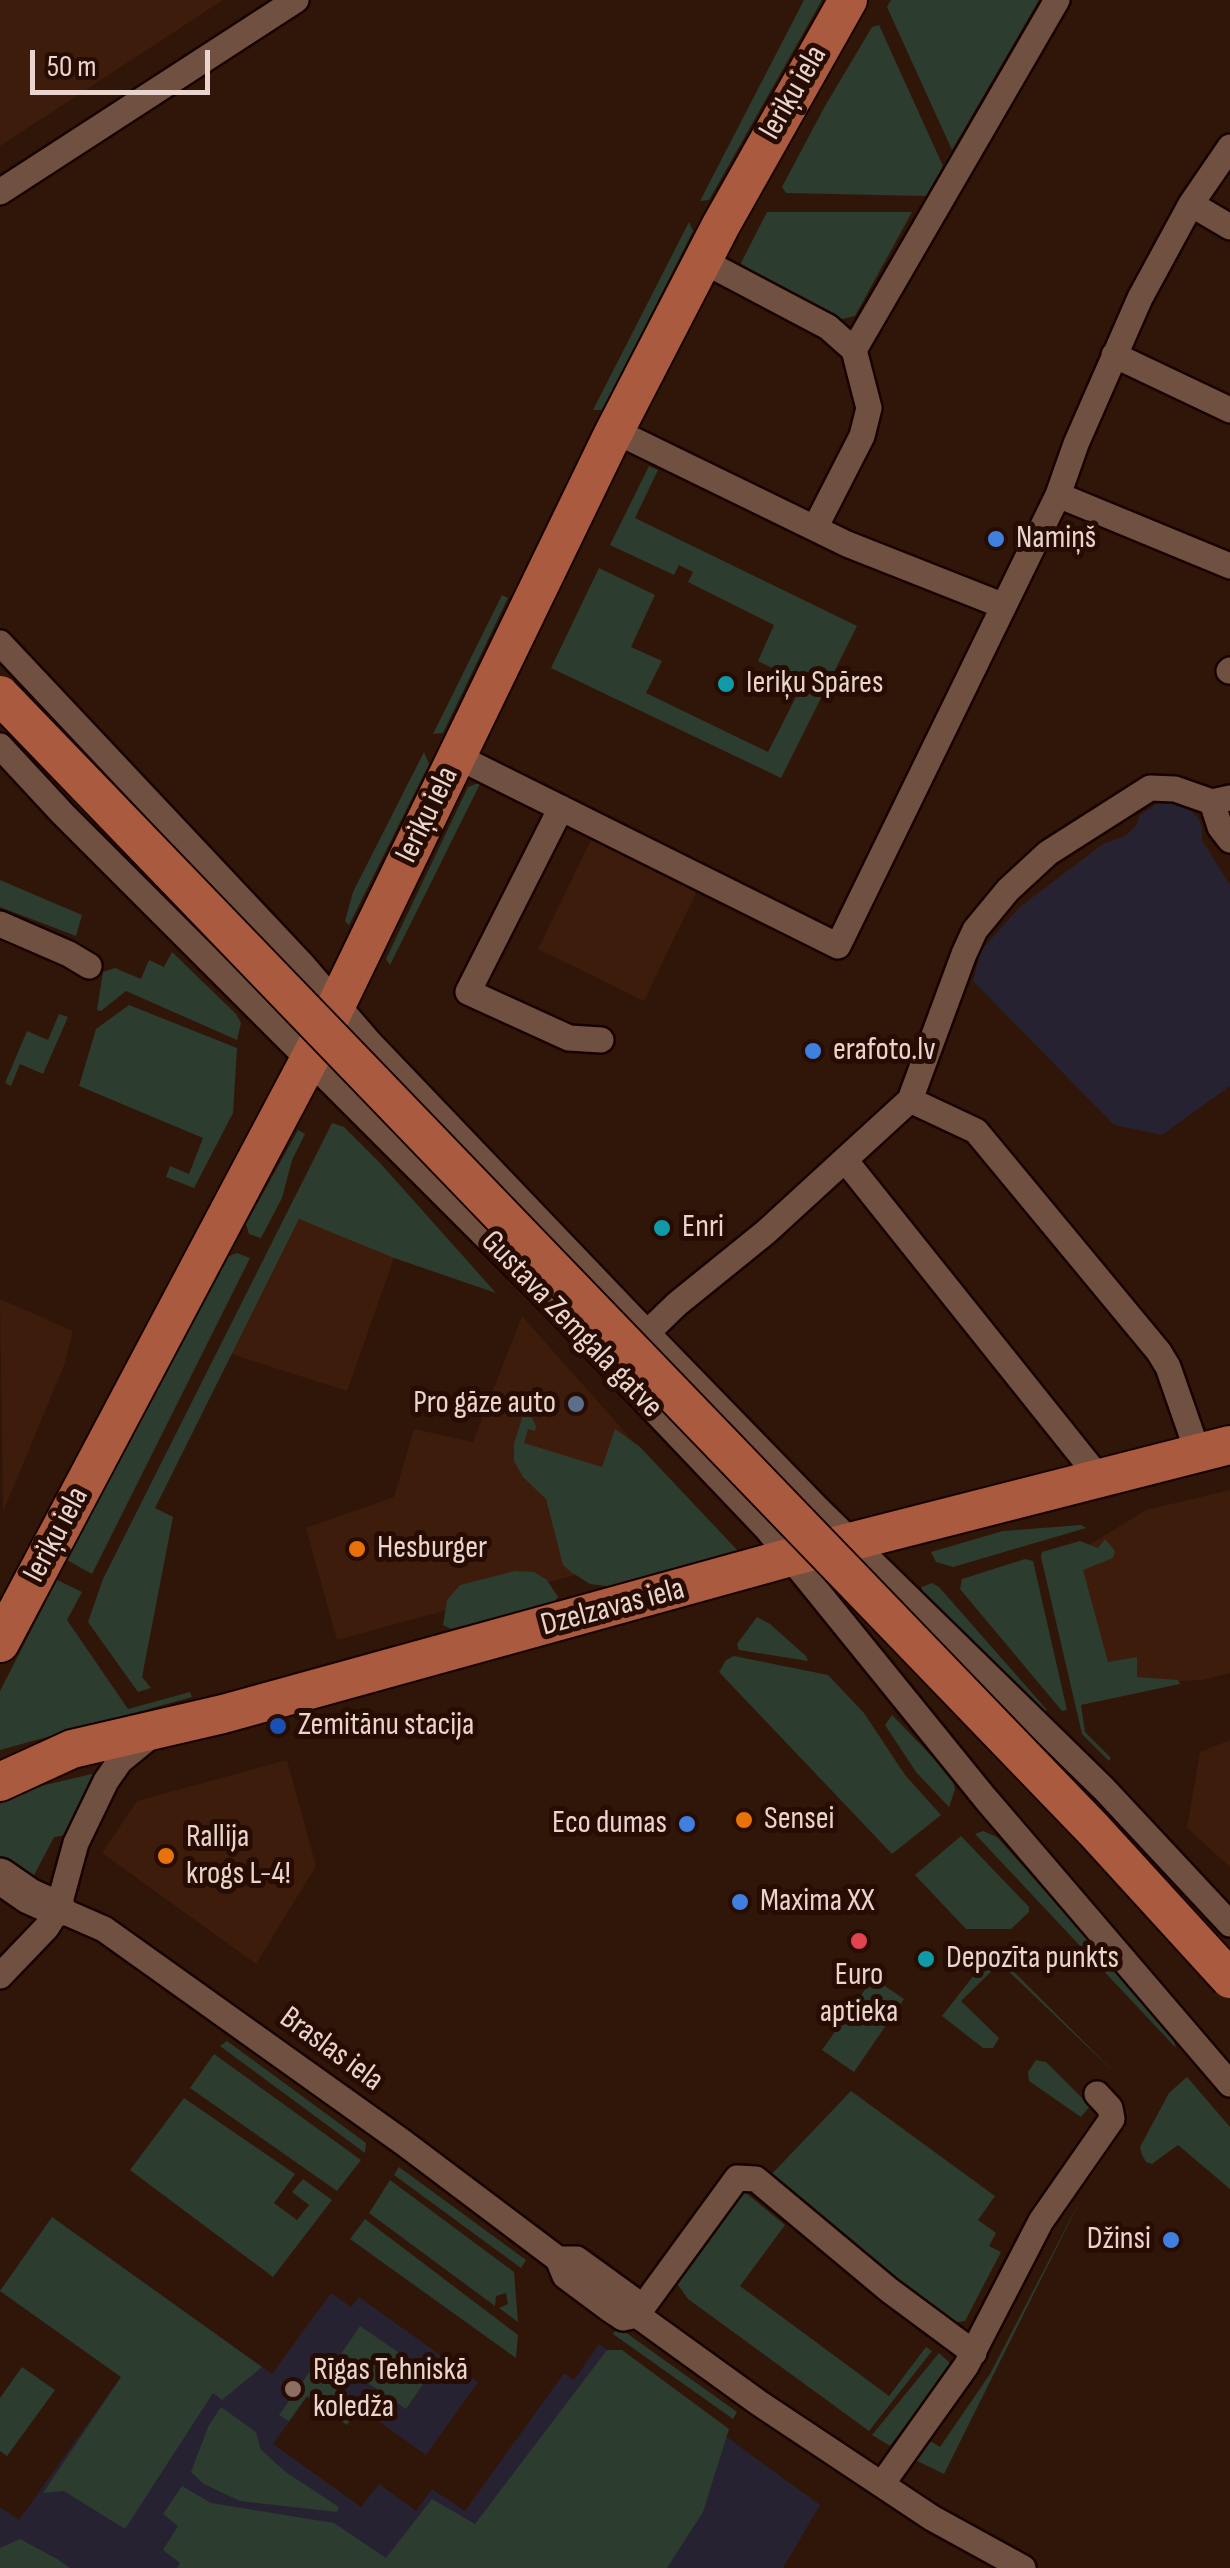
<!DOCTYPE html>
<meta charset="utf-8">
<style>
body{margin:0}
#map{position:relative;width:1230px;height:2568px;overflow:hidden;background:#301608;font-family:"Sofia Sans Condensed",sans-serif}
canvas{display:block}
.scale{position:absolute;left:30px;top:50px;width:180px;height:45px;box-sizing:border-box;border:5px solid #e9d5cd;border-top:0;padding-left:12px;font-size:30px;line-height:35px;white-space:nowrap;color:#e9d5cd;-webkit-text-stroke:8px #260c02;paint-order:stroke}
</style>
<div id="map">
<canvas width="1230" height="2568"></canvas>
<div class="scale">50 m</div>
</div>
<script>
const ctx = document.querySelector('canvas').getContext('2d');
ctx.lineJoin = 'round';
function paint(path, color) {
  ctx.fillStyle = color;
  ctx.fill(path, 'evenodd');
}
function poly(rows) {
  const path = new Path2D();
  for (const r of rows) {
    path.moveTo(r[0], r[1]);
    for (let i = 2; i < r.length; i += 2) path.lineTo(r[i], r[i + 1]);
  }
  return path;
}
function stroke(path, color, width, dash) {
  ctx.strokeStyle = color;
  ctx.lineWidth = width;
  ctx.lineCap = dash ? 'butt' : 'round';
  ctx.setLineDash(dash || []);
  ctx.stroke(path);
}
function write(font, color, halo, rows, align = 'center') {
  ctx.font = font + ' "Sofia Sans Condensed",sans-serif';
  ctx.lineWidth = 10;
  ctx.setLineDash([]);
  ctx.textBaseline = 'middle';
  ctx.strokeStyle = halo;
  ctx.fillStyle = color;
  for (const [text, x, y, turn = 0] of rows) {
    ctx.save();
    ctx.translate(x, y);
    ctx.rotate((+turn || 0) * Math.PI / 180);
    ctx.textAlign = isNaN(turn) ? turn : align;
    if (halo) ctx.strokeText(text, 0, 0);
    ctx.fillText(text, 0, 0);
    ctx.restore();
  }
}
paint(poly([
 [0,0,223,0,0,146],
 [592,838,698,889,644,1001,538,949],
 [300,1218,394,1258,347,1391,231,1354],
 [0,1299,73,1331,65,1363,3,1512],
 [522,1316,693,1509,708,1539,337,1640,306,1528,394,1497,414,1429,473,1442],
 [1230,1490,1230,1673,1202,1680,1105,1685,1076,1553,1146,1510],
 [1230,1740,1230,1867,1187,1828,1200,1752],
 [287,1760,316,1866,256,1964,102,1853,137,1801]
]), '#3d1c0b');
paint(poly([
 [1163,800,1179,802,1197,816,1202,827,1202,840,1230,885,1230,1086,1162,1135,1114,1125,973,981,981,950,1021,906,1103,844,1125,836,1136,826,1140,815],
 [52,2217,272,2374,331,2293,351,2307,359,2297,478,2382,426,2455,360,2408,347,2425,307,2397,273,2444,361,2507,379,2484,416,2511,432,2489,465,2511,564,2373,574,2380,599,2344,820,2505,783,2568,0,2568,0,2507,19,2520,121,2377,0,2291]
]), '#272232');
paint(poly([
 [804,0,822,0,709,200,700,201],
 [891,0,1039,0,952,150,887,7],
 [879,25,943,166,926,196,786,193,782,187,825,106,872,27],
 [767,212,912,212,855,316,838,320,745,272,741,263],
 [689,222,693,231,603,410,593,410],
 [649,466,658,470,635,518,857,626,781,778,551,668,599,568,655,595,631,647,662,661,646,693,768,752,801,687,802,683,758,661,774,625,688,582,693,572,679,565,674,575,610,545],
 [502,595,508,598,443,733,433,734],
 [424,752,429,764,349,925,345,921,353,892],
 [481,782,390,965,386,959,468,787],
 [0,880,82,915,76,936,0,907],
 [172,952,236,1014,241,1023,237,1040,126,991,101,1011,97,1010,103,972,115,968,141,979,149,960,164,967],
 [129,1005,237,1048,233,1113,194,1188,166,1177,170,1166,189,1174,203,1138,79,1086,96,1029],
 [59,1014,68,1017,43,1074,20,1064,11,1086,5,1083,27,1031,48,1040],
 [332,1123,344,1127,381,1164,496,1293,394,1258,299,1219,155,1508,173,1517,142,1677,151,1688,138,1692,88,1622,103,1579],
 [298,1130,305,1134,292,1160,282,1198,261,1238,249,1234,246,1224],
 [237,1253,250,1258,92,1574,67,1560,229,1256],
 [526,1405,536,1426,535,1431,528,1429,524,1443,602,1467,615,1429,640,1447,739,1552,613,1587,590,1584,571,1572,563,1565,546,1499,523,1477,514,1461,514,1444],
 [1081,1525,1086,1528,953,1567,936,1562,931,1552,1003,1531],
 [1105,1539,1115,1551,1113,1558,1083,1570,1108,1662,1137,1657,1137,1677,1178,1680,1180,1684,1081,1705,1085,1732,1111,1758,1109,1761,1082,1734,1041,1557,1042,1552,1080,1541,1098,1548],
 [1025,1559,1033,1561,1067,1710,1062,1711,960,1589,962,1579],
 [515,1571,534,1572,547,1580,558,1597,554,1602,451,1629,443,1625,447,1600,460,1585],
 [57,1580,82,1592,67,1620,128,1709,190,1692,192,1697,0,1750,0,1691],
 [932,1583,939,1587,1047,1710,1043,1713,920,1595,922,1587],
 [757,1617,770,1624,806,1656,808,1661,739,1650,737,1644],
 [734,1656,828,1675,864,1713,905,1775,941,1815,892,1854,719,1672,726,1660],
 [892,1715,952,1777,955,1789,949,1807,916,1772,885,1725],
 [96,1773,66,1835,54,1837,33,1877,9,1858,0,1857,0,1804,24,1790],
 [983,1831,997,1837,1171,2032,1176,2048,975,1834],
 [961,1836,1029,1907,1029,1912,1011,1929,966,1929,915,1875],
 [993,1951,1116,2074,1000,1963,961,2001,999,2038,993,2048,983,2048,942,2016],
 [873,1978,904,1999,854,2072,822,2050],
 [227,2041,366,2143,365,2153,220,2046],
 [214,2054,361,2160,337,2191,190,2088],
 [1036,2060,1046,2062,1090,2106,1081,2117,1029,2081,1028,2072],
 [1187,2077,1230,2127,1230,2189,1178,2145,1152,2164,1146,2162,1142,2155,1140,2147,1169,2093],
 [851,2091,995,2196,978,2220,996,2233,989,2246,1001,2252,965,2321,951,2323,768,2178],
 [184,2098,295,2174,274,2203,297,2220,309,2205,292,2192,303,2179,332,2200,273,2277,130,2170],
 [399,2167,526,2260,521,2268,394,2175],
 [390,2180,514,2272,518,2322,499,2308,508,2304,506,2293,496,2296,495,2306,369,2213],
 [740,2188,785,2225,740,2286,889,2396,926,2347,932,2351,869,2431,688,2299,673,2278],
 [1085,2191,944,2474,911,2458,925,2438,940,2447,990,2374],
 [52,2217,262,2367,222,2400,213,2393,125,2529,64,2491,43,2493,121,2377,0,2291],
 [365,2219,518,2335,516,2358,350,2239],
 [360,2326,430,2374,406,2409,336,2361],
 [618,2327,737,2412,733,2419,613,2334],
 [607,2350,622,2350,729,2429,703,2512,667,2568,177,2568,180,2563,163,2550,178,2526,163,2514,182,2486,211,2503,334,2523,386,2558,432,2499,475,2524],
 [939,2353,950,2363,949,2369,890,2446,872,2435],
 [22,2367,55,2390,7,2456,0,2451,0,2398],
 [311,2370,360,2403,347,2425,307,2396,289,2421,279,2415],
 [221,2407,256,2432,261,2450,287,2473,339,2507,337,2512,240,2501,204,2484,191,2472,208,2427],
 [20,2539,57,2559,70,2568,0,2568,0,2548]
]), '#2c3c2f');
const street = poly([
 [0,192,296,0],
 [1191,204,1230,227],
 [703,261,828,327,854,350,869,408,862,436,815,528],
 [854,350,1057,0],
 [1114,355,1230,410],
 [615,431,847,544,1004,606],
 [1058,495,1230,566],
 [0,643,301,963,369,1042,647,1333,819,1510,1104,1789,1230,1924],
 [1229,671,1230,670],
 [0,746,63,814,551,1302,767,1529,985,1798,1230,2084],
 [456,756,838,946,1058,495,1076,444,1140,298,1191,204,1230,147],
 [1212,802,1220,827,1230,840],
 [561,808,468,992,569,1038,601,1040],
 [0,924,69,954,89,966],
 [910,1100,976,1131,1159,1352,1168,1367,1198,1453],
 [845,1160,1100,1479],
 [647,1333,677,1304,766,1232,910,1100,964,954,975,930,1008,890,1048,853,1150,788,1175,789,1212,802,1230,798],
 [58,1909,104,1929,404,2143,558,2259,565,2276,608,2308,623,2318,637,2315,759,2403,932,2518,1023,2568],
 [0,1976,47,1927,58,1909,76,1843,106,1781,120,1761,153,1734],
 [558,2259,577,2259,635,2301,637,2315],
 [637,2315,737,2178,756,2179,889,2290,974,2353],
 [882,2484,966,2366,1041,2221,1112,2119,1110,2108,1097,2094]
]);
const secondary = poly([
 [0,1876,29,1896,58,1909]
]);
const primary = poly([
 [0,1643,316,1047,612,436,721,225,848,0],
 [0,1782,72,1749,223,1714,791,1557,1230,1445]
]);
stroke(street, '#170200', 30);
stroke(secondary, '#170200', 40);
stroke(primary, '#170200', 42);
stroke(street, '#705041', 25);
stroke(secondary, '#705041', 35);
stroke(primary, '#aa5a3e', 38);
const primaryBridge = poly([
 [0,695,1094,1830,1230,1979]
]);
stroke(primaryBridge, '#170200', 42, []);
stroke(primaryBridge, '#aa5a3e', 38);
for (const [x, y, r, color] of [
 [996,539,10,"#3f7fe0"],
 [726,684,10,"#0f9aa8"],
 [813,1051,10,"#3f7fe0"],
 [662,1228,10,"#0f9aa8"],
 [576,1404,10,"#5c6f8a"],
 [357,1549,10,"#e8710a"],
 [278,1726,10,"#1a4fb4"],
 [744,1820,10,"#e8710a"],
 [687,1824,10,"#3f7fe0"],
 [166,1856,10,"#e8710a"],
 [740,1902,10,"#3f7fe0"],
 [859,1941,10,"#e0444e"],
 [926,1959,10,"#0f9aa8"],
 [1171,2240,10,"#3f7fe0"],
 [293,2389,10,"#8d6e63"]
]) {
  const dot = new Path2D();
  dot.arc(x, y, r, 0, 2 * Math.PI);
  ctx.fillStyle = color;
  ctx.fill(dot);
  stroke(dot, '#260c02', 4);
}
write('32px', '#e9d5cd', '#260c02', [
 ["Ieriķu iela",794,93,-60],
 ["Ieriķu iela",428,815,-64],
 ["Gustava Zemgala gatve",571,1325,46],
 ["Ieriķu iela",57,1535,-62],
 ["Dzelzavas iela",613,1608,-15],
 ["Braslas iela",331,2050,36]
]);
write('32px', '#e9d5cd', '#260c02', [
 ["Namiņš",1016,539],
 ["Ieriķu Spāres",746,684],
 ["erafoto.lv",833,1051],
 ["Enri",682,1228],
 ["Pro gāze auto",556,1404,"right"],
 ["Hesburger",377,1549],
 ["Zemitānu stacija",298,1726],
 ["Sensei",764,1820],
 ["Eco dumas",667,1824,"right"],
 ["Rallija",186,1838],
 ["krogs L-4!",186,1875],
 ["Maxima XX",760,1902],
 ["Depozīta punkts",946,1959],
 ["Euro",859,1976,"center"],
 ["aptieka",859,2013,"center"],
 ["Džinsi",1151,2240,"right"],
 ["Rīgas Tehniskā",313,2371],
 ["koledža",313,2408]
], 'left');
</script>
